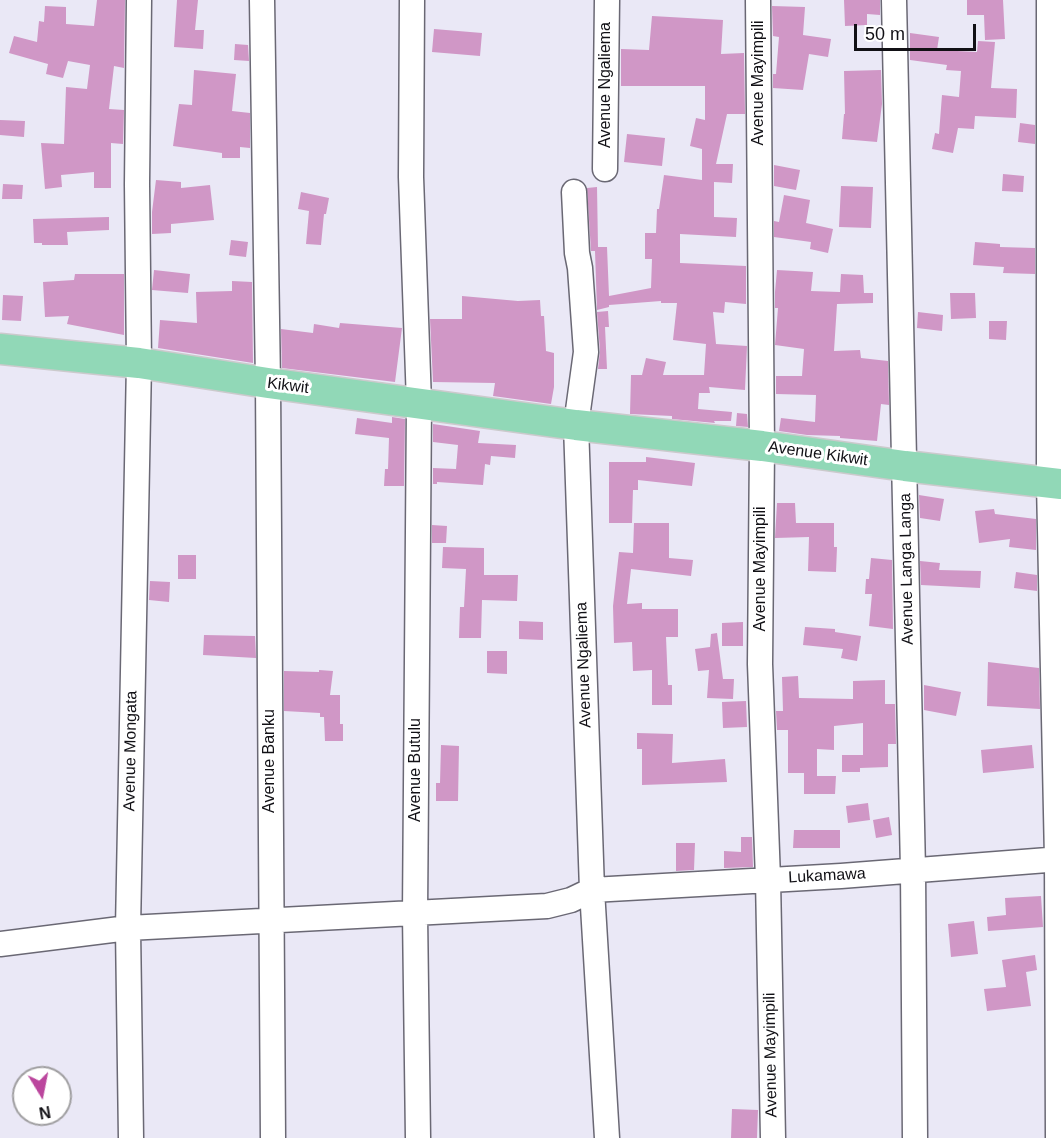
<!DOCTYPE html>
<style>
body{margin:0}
#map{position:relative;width:1061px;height:1138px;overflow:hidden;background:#eae8f6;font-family:Arial,sans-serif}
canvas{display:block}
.north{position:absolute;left:12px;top:1066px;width:60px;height:60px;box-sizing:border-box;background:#fff;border:2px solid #a09fa1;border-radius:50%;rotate:170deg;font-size:16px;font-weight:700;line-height:24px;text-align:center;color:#111015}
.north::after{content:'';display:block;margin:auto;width:21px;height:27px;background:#bb469d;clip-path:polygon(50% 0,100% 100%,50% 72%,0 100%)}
.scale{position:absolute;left:854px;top:24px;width:122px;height:27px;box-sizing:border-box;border:3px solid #111015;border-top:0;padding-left:8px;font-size:18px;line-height:21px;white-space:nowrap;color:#111015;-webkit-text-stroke:4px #fff;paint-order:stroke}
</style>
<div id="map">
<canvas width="1061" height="1138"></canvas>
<div class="north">N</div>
<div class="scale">50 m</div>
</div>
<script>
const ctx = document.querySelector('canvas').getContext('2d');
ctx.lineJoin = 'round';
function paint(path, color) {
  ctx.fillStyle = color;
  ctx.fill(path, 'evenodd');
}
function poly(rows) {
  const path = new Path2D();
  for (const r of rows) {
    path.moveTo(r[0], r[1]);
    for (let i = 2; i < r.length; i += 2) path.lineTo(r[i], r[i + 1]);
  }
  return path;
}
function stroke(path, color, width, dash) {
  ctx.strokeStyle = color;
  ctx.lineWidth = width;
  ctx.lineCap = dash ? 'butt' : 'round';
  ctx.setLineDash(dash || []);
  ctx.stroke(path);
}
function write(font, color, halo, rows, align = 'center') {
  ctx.font = font + ' Arial,sans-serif';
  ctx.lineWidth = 6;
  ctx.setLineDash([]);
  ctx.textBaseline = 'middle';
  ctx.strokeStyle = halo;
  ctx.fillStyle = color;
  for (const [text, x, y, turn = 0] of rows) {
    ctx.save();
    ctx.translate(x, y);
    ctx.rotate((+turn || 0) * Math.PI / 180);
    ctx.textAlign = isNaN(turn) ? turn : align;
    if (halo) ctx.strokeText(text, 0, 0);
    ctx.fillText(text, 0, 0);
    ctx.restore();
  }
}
paint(poly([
 [97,0,125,0,124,68,114,66,109,109,124,110,123,144,111,143,111,188,94,188,94,172,61,175,62,187,45,189,41,143,64,144,66,87,87,89,90,65,68,61,63,78,46,74,48,64,9,53,14,36,37,42,39,21,44,22,45,6,66,7,66,24,94,26],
 [177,0,198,0,195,30,204,30,203,49,174,47],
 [844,0,880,0,880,15,867,14,867,25,845,26],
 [967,0,1003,0,1005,39,985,40,984,15,967,15],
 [772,6,805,7,803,35,831,39,828,57,809,54,803,90,773,88,773,74,776,74,779,37,773,36],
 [652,16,723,20,721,54,744,53,745,114,727,114,716,164,733,164,732,183,714,182,714,217,737,218,736,237,680,234,680,263,746,266,746,304,725,302,724,313,713,312,716,344,747,346,745,390,709,387,710,393,699,393,698,409,732,412,731,421,714,421,715,423,672,419,672,416,630,414,631,375,642,375,646,358,666,362,663,375,704,375,706,344,673,340,677,303,661,303,661,301,609,305,609,307,597,310,595,251,591,251,587,188,597,187,598,247,607,247,609,296,651,288,652,259,645,259,645,233,656,233,657,209,659,209,664,175,702,180,702,149,690,146,696,118,705,120,705,86,621,86,621,49,649,50],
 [434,29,482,33,480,56,432,52],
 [910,33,939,37,937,50,977,52,978,41,995,42,991,88,1017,89,1016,118,975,116,974,129,958,128,953,153,932,149,935,133,939,134,942,95,959,97,961,71,946,70,947,65,910,60],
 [235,44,248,45,249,61,234,60],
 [194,70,236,74,232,111,250,113,250,148,240,147,240,158,222,158,222,153,173,146,179,104,192,105],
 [881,70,882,104,877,142,842,139,844,114,845,114,844,71],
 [0,120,25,121,24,137,0,135],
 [1020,123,1035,125,1035,144,1018,142],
 [627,134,665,138,662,166,624,162],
 [774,165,800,170,796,190,774,186],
 [1003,174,1024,176,1023,192,1002,191],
 [156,180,181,182,181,188,210,185,214,220,171,224,171,233,152,234,152,212],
 [3,184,23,185,22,199,2,199],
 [841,186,873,187,871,228,839,227],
 [301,192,329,198,326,214,324,214,321,245,306,244,309,211,298,209],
 [784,195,810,200,806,223,833,229,828,253,810,249,811,242,774,237,774,221,779,222],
 [109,217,109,230,67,232,68,245,42,245,42,243,34,243,33,219],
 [231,240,248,242,246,257,229,255],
 [975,242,1000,244,1000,247,1035,248,1035,274,1003,273,1004,267,973,265],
 [154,270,190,274,188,293,152,290],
 [777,270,813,272,811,291,840,292,841,274,863,275,864,293,873,293,873,303,837,304,834,351,860,350,861,358,888,361,889,405,881,404,877,441,840,438,840,436,807,435,779,431,781,418,815,422,816,395,776,394,776,376,802,376,804,349,775,345,778,308,775,308,775,292],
 [75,274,124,274,124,335,67,324,69,316,45,317,43,282,74,280],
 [232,281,252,282,253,363,158,348,160,320,197,323,196,292,232,291],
 [950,293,975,293,976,318,951,319],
 [3,295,23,296,21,321,2,320],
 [462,296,518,301,540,300,541,316,544,316,546,351,554,353,554,387,551,404,493,396,495,383,433,382,430,319,462,319],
 [608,311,609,327,605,327,607,369,598,369,600,351,597,312],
 [918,312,943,315,942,331,917,328],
 [989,321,1007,321,1006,340,989,339],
 [340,323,402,328,395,382,282,368,281,329,313,333,314,324,339,328],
 [737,413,747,414,748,427,736,426],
 [392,417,405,419,404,486,384,486,385,469,388,469,389,438,355,434,357,418,392,423],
 [433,424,480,431,478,443,516,445,515,458,491,456,490,465,485,464,483,485,437,482,437,484,433,484,433,468,456,469,458,445,433,442],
 [646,457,695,463,692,486,638,480,638,490,633,490,632,523,609,523,609,462,646,462],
 [919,495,944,499,940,521,920,518],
 [777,503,795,503,796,523,834,523,834,547,837,547,836,572,808,571,809,537,775,538],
 [994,509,995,514,1036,519,1036,550,1009,547,1010,539,979,543,975,511],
 [634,523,669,523,669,558,693,560,691,576,631,569,627,604,642,603,642,609,678,609,678,637,666,637,668,685,672,685,672,705,652,705,652,670,633,671,632,642,614,643,613,606,619,552,633,553],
 [432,525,447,526,446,543,432,543],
 [443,547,484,548,484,575,518,575,517,601,482,600,481,638,459,638,460,607,464,607,466,569,442,568],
 [178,555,196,555,196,579,178,579],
 [871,558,892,560,893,629,869,626,872,594,865,594,866,579,869,579],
 [920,561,940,563,939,570,981,571,980,588,921,585],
 [1016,572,1037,575,1037,591,1014,588],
 [150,581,170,582,169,602,149,600],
 [519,621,543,622,543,640,519,639],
 [743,622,743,646,722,646,722,623],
 [805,627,835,629,835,632,861,636,857,661,841,658,843,649,803,645],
 [717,633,723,679,734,679,733,699,707,698,709,670,698,671,695,649,710,647,711,634],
 [204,635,255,636,256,658,203,655],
 [487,651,507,651,507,674,487,673],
 [988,662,1039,668,1040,709,987,706],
 [319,670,333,671,330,695,340,695,340,724,343,724,343,741,325,741,324,717,320,717,320,713,284,711,284,671,319,672],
 [798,676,799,698,853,699,853,681,885,680,885,704,895,704,896,744,888,744,888,767,860,768,860,772,842,772,842,755,863,755,863,723,834,726,834,750,817,749,817,776,836,776,835,794,804,794,804,773,788,773,788,730,777,730,776,711,783,711,782,677],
 [924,685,961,692,956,716,924,710],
 [746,701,747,727,723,728,722,702],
 [637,733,673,734,672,763,725,759,727,782,642,785,642,749,637,749],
 [441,745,459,746,458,801,436,801,436,783,440,783],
 [1032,745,1034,768,983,773,981,750],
 [868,803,870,820,848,823,846,806],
 [889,817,892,835,876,838,873,820],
 [794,830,840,830,840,848,793,848],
 [741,837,752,837,753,867,724,868,724,851,741,852],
 [676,843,695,843,694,870,676,871],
 [1041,896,1043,927,988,931,987,917,1006,915,1005,898],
 [974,921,978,954,951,957,948,924],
 [1035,955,1037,970,1026,972,1031,1006,987,1011,984,989,1006,987,1002,960],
 [732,1109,758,1110,757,1138,731,1138]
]), '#d097c6');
const minor = poly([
 [262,0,268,383,273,1138],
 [412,0,411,177,419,403,415,914,418,1138],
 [758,0,762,446,760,664,768,879,773,1138],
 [894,0,913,870,915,1138],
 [1049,0,1049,483,1057,859,1058,1138],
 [605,169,607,0],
 [574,192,577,253,580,268,586,352,576,425,592,890,607,1138],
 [0,944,128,928,547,906,571,900,592,890,841,876,1061,859],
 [131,1138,128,928,139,363,137,184,139,0]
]);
const major = poly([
 [0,349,139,363,268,383,576,425,762,446,905,466,1061,484]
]);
stroke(minor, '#6a6874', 27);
stroke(major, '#cbcacc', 33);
stroke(minor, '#fff', 24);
stroke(major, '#91d8b7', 30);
write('16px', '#111015', '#fff', [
 ["Avenue Mayimpili",759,83,-90],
 ["Avenue Ngaliema",606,85,-90],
 ["Kikwit",288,386,7],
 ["Avenue Kikwit",818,454,8],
 ["Avenue Mayimpili",761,569,-90],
 ["Avenue Langa Langa",907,569,-91],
 ["Avenue Ngaliema",584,665,-92],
 ["Avenue Mongata",131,751,-89],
 ["Avenue Banku",270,761,-90],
 ["Avenue Butulu",416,770,-90],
 ["Lukamawa",827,876,-3],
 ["Avenue Mayimpili",771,1055,-91]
]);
</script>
